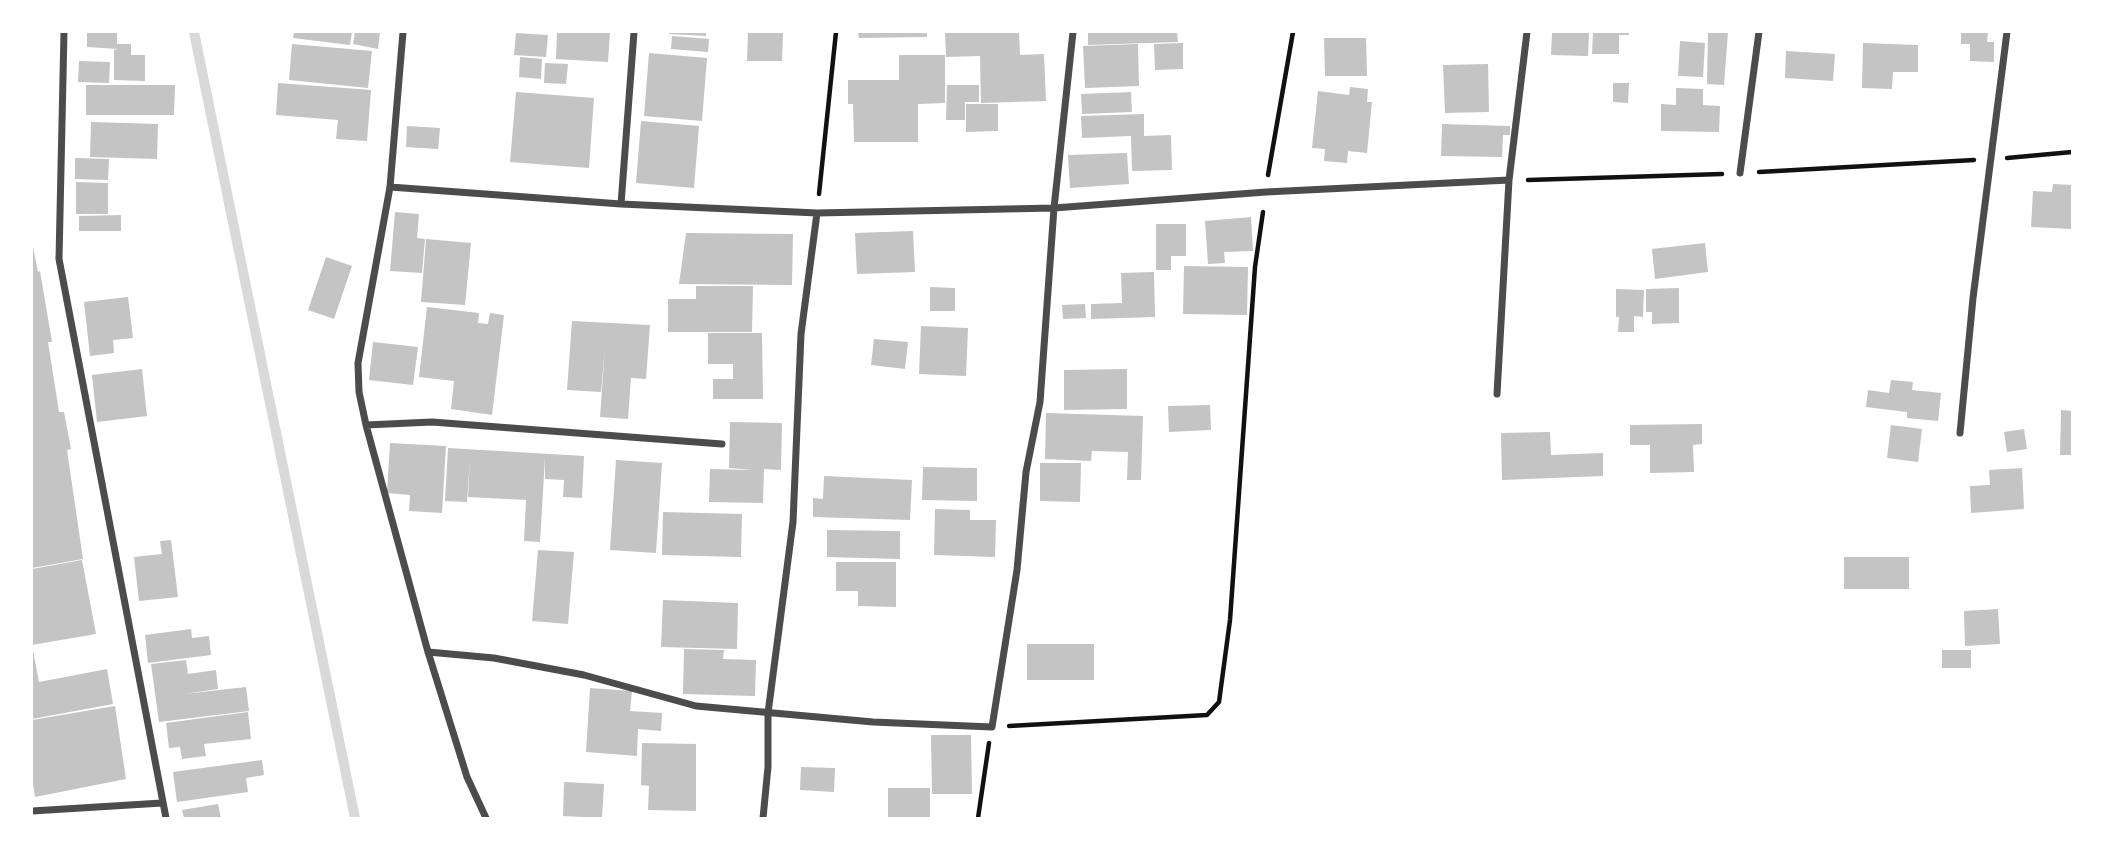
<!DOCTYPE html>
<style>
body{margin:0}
#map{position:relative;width:2104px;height:850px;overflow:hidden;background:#fff;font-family:Poppins,sans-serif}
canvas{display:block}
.frame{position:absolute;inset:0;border:33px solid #fff;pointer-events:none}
</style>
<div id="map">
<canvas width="2104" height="850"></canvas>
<div class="frame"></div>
</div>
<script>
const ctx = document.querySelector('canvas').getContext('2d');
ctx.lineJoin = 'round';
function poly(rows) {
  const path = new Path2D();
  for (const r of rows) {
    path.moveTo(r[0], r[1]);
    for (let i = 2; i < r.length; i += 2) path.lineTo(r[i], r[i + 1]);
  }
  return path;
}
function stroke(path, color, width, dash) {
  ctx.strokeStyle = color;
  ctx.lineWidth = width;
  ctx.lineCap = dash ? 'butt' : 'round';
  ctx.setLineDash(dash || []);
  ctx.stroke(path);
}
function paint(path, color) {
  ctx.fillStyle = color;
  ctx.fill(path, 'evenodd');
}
stroke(poly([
 [194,32,355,818]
]), '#d9d9d9', 10);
paint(poly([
 [87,32,117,33,117,44,131,44,131,55,145,55,145,81,114,80,114,50,118,49,87,47],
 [294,32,352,32,350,45,293,38],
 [355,32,380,32,378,49,353,44],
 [557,32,610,32,608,62,556,59],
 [669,32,706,32,706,36,669,34],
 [748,32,783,32,782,61,747,61],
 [858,32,927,32,927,37,859,38],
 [945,32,1019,32,1020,55,1044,54,1046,101,981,103,980,56,946,57],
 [1088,32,1177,32,1178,42,1088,45],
 [1552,32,1589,32,1588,56,1551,55],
 [1593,32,1629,32,1629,35,1619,35,1619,54,1592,54],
 [1708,32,1728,32,1724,85,1707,84],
 [1961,32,1988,32,1987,42,1994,42,1994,62,1970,61,1970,44,1961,44],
 [516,33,548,35,546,57,514,55],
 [672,36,709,39,708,52,671,49],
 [1324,38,1366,38,1367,76,1325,76],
 [1680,41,1705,43,1703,77,1678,76],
 [1183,43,1183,69,1155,70,1154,44],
 [1863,43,1918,45,1918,72,1893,72,1892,89,1862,88],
 [292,44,372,51,368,88,289,80],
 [1138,44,1139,86,1085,88,1083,46],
 [1786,51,1835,54,1833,81,1785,78],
 [649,53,707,58,702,121,644,116],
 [899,55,945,55,945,103,918,104,918,142,854,142,853,104,848,104,848,80,899,80],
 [520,57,542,59,541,79,519,77],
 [79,61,110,62,109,83,78,82],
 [545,63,568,64,566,84,544,83],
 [1488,64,1489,112,1445,113,1443,65],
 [278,83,371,90,367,141,336,139,338,120,276,115],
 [1613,83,1629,83,1628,103,1613,102],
 [86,85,175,85,174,115,86,115],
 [947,85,979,85,979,102,965,102,965,120,946,120],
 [1350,87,1368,89,1367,102,1372,102,1367,153,1348,151,1347,163,1324,161,1325,149,1312,148,1318,91,1349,95],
 [1676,88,1703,89,1703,105,1720,106,1719,132,1661,131,1661,104,1676,105],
 [516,92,594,98,589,168,510,162],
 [1131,92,1132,112,1082,114,1081,94],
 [966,104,998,104,998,131,966,132],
 [1144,114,1144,136,1171,135,1172,170,1132,171,1131,136,1082,138,1081,116],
 [641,121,699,126,694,188,636,183],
 [91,122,158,124,157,159,90,157],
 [1442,124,1510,126,1510,135,1503,135,1502,157,1441,156],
 [407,126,440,128,438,149,406,147],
 [1127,153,1129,184,1070,188,1068,155],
 [75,158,109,159,108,180,75,179],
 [76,182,108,183,108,214,76,214],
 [2053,184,2072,185,2072,229,2031,227,2033,191,2052,192],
 [395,212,419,214,417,238,425,239,422,273,390,271],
 [121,215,121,231,79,231,79,216],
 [1251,217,1253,251,1224,252,1225,263,1208,264,1205,221],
 [1156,224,1186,224,1186,256,1171,256,1171,270,1156,270],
 [913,231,915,272,857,274,855,233],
 [686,233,793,234,792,285,679,284],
 [426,239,471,243,465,305,421,302],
 [32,242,38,272,40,271,52,342,48,342,59,412,64,412,71,449,67,450,83,559,32,568],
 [1705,243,1708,272,1655,279,1652,249],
 [326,257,352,266,334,319,308,310],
 [1184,266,1248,267,1247,315,1183,314],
 [1154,272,1155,317,1091,319,1091,304,1122,303,1121,273],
 [696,286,753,286,752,332,668,332,668,299,696,299],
 [930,287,955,288,955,311,930,311],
 [1679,288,1679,323,1652,324,1652,312,1646,312,1646,289],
 [1616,289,1644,290,1643,317,1634,316,1634,332,1618,332,1619,317,1616,317],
 [128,297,133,338,113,340,114,353,90,356,84,302],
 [1085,304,1086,318,1063,319,1062,305],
 [427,307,479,313,478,323,488,324,490,313,504,315,492,415,451,409,454,381,419,377],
 [572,321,650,325,646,379,631,378,628,419,600,417,605,347,601,392,567,390],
 [921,326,968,328,966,376,919,374],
 [708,333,762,333,763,399,713,399,713,379,733,379,733,364,708,364],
 [874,339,908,342,905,369,871,365],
 [373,342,418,347,413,385,369,380],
 [142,369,147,416,97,422,92,375],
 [1127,369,1127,409,1064,410,1064,370],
 [1891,380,1913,382,1912,390,1941,393,1938,421,1907,418,1907,412,1866,407,1868,390,1889,393],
 [1210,405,1211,430,1169,432,1168,406],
 [2061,410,2072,411,2072,455,2060,455],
 [1046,413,1143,416,1141,480,1127,480,1128,452,1092,451,1091,461,1045,459],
 [730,422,782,423,781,470,764,469,763,503,709,502,710,469,754,470,729,468],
 [1702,424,1702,444,1693,445,1694,472,1650,473,1650,445,1630,445,1630,425],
 [1891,425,1922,429,1918,462,1887,458],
 [2024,429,2027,449,2007,452,2004,432],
 [1550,432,1551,455,1603,453,1603,476,1502,480,1501,433],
 [390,443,446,446,442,513,409,511,410,495,387,493],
 [448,448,584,456,582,498,563,497,564,480,545,479,545,458,540,542,524,541,526,500,468,497,470,458,467,502,445,501],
 [616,460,662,463,656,553,610,550],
 [1040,463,1081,463,1080,502,1040,501],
 [923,467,977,468,977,501,922,500],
 [2022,468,2024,509,1971,513,1970,486,1990,485,1989,470],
 [824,476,912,480,910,520,813,517,813,498,823,499],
 [935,509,970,510,970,520,996,520,995,557,934,555],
 [663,512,742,514,741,557,662,555],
 [827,530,900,531,900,559,827,557],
 [171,540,178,597,139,601,134,557,162,554,160,541],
 [538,550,574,552,568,624,532,621],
 [1844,557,1909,557,1909,589,1844,589],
 [82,560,96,634,32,645,32,569],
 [836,562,896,562,896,607,858,606,858,591,836,591],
 [663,600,738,603,737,649,661,647],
 [1998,609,2000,644,1965,646,1964,611],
 [191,629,192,638,209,636,211,655,148,663,145,635],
 [1027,644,1094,644,1094,680,1027,680],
 [32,645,39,682,107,669,113,704,32,719],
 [684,649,724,650,723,659,756,660,755,696,683,694],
 [1942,650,1971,650,1971,668,1942,668],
 [186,660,188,674,216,670,218,689,184,694,246,687,249,711,159,722,151,664],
 [590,688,632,691,630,711,662,713,661,731,638,729,637,756,586,752],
 [115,706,126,779,35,797,32,777,32,720],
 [248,712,251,739,204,744,206,756,182,759,180,747,169,748,166,723],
 [931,735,971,735,972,794,932,794],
 [642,743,696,744,696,811,648,810,649,786,641,785],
 [262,760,264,775,246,778,248,792,177,802,173,772],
 [801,767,835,768,834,792,800,790],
 [564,782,604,784,602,818,563,816],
 [888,788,930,788,930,818,888,818],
 [218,804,221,818,184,818,182,810]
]), '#c4c4c4');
stroke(poly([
 [2007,158,2072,152],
 [1759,172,1974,160],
 [1268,175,1293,32],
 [1528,180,1722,174],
 [819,194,836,32],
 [1009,726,1207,715,1219,702,1230,620,1255,267,1263,212],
 [978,818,989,743]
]), '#111', 4.5);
stroke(poly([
 [64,32,59,259,166,818],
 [403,32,390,187,358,363,359,392,366,425,428,652,467,777,486,818],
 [1740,173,1759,32],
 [390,187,621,204,817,213,1054,208,1266,192,1509,180],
 [621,204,634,32],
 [1497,394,1509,180,1527,32],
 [366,425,432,422,722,444],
 [1960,433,1973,298,2007,32],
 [428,652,494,658,584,675,696,706,873,722,992,727,1017,570,1026,472,1040,402,1054,208,1073,32],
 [32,811,162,803],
 [763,818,768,767,768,713,793,522,801,334,817,213]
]), '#4c4c4c', 7);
</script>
